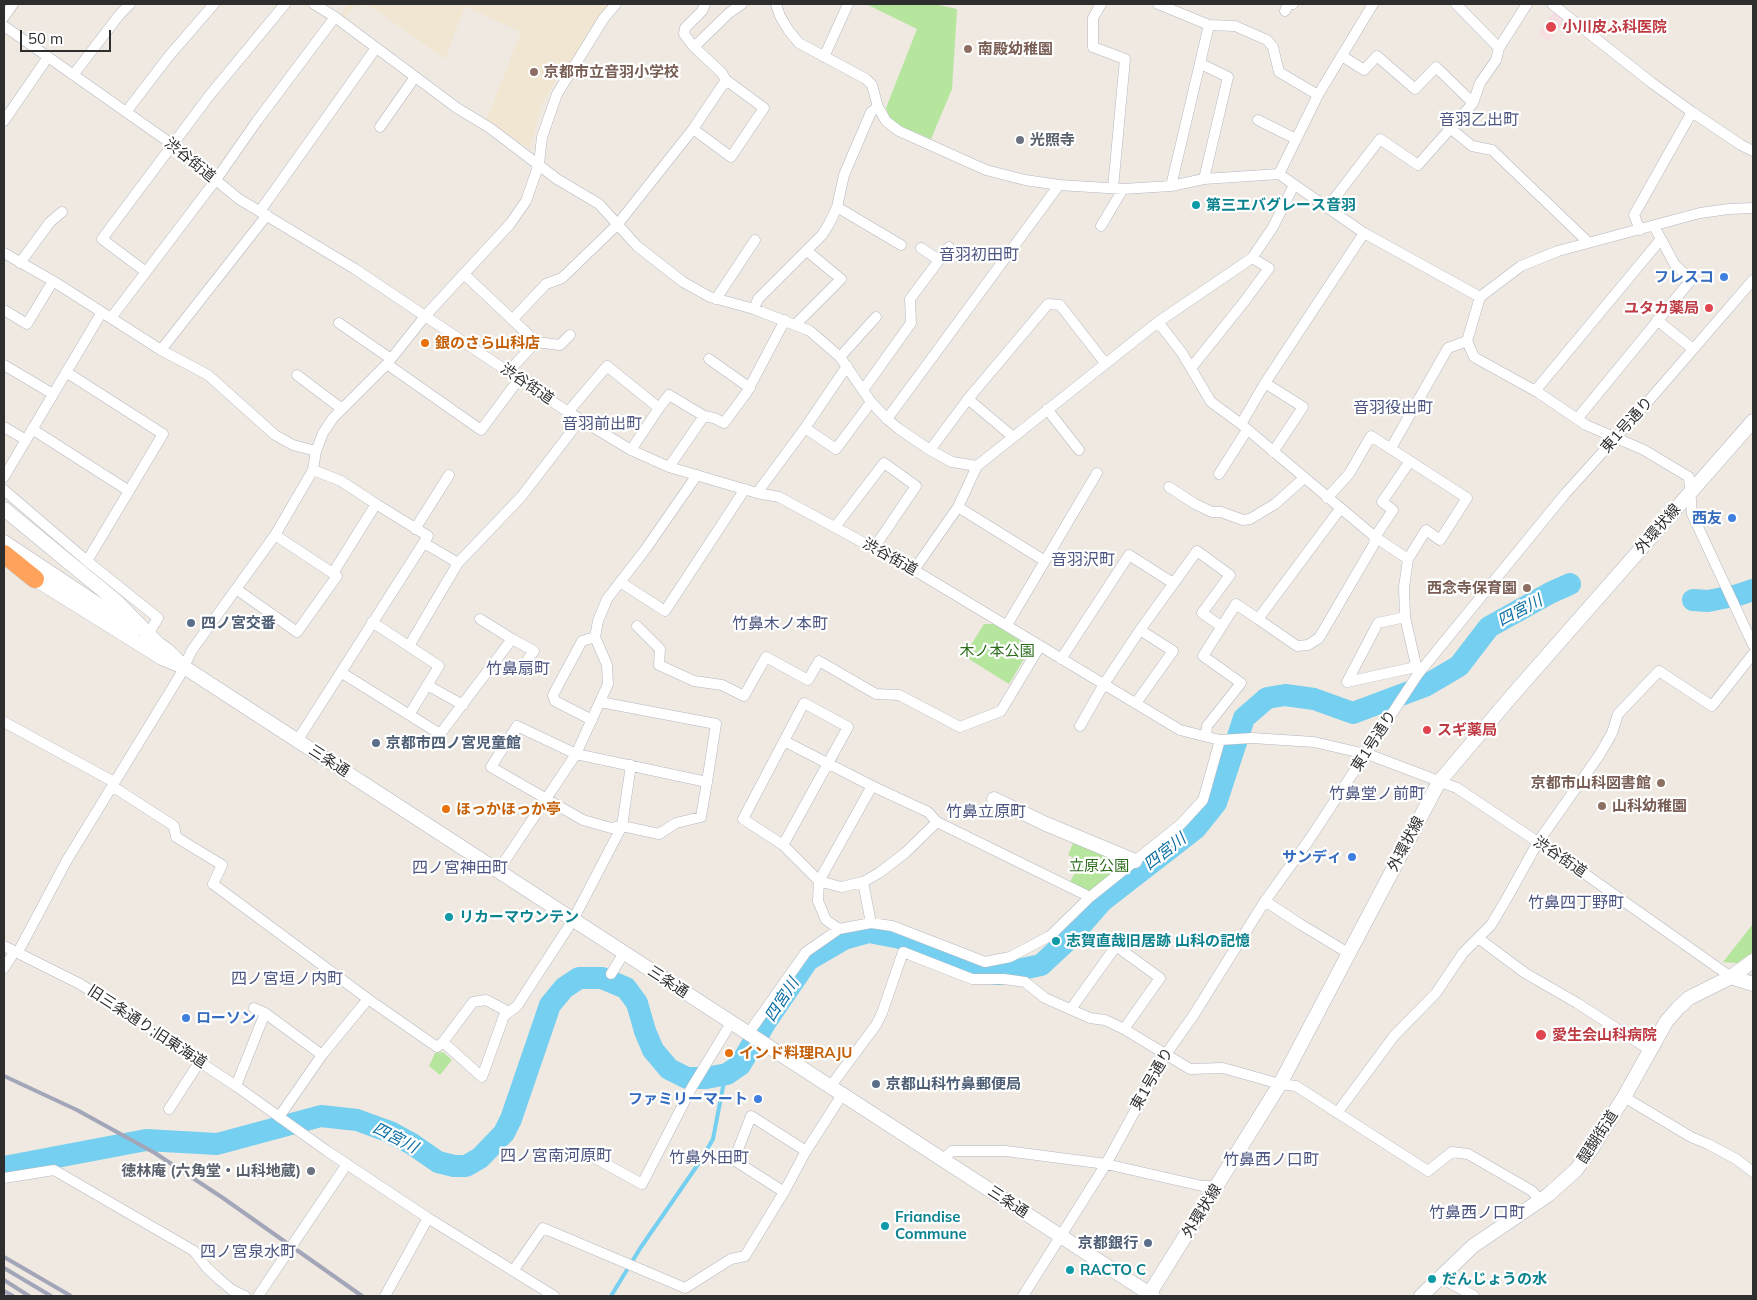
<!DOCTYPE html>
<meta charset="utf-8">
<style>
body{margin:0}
#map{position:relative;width:1757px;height:1300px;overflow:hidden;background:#efe9e1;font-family:Mulish,sans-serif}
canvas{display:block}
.frame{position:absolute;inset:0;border:5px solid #2e2e2e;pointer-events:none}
.scale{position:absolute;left:20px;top:30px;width:91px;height:22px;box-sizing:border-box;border:2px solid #2e2e2e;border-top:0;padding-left:6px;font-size:15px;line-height:18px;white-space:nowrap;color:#2e2e2e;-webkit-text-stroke:4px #fff;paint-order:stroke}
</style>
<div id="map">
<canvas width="1757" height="1300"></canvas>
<div class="frame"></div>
<div class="scale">50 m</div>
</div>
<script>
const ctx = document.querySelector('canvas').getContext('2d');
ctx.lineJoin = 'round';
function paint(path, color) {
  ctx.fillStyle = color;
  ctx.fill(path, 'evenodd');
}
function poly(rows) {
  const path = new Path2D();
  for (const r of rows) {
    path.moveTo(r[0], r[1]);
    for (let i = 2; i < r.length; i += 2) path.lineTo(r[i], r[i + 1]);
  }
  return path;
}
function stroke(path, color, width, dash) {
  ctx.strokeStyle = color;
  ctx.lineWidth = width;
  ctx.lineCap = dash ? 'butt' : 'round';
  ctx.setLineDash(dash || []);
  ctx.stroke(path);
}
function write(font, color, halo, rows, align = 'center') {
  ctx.font = font + ' Mulish,"Noto Sans JP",sans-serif';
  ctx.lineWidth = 4.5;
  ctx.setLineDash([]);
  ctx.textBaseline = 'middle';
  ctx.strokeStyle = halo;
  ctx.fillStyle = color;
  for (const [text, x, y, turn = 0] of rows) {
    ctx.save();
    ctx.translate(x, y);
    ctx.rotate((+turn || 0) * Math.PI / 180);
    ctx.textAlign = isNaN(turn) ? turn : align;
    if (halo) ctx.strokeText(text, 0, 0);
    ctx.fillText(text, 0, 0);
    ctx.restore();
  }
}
paint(poly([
 [348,4,612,4,553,85,542,104,530,149,486,121,521,32,465,6,445,59,369,5,353,6,344,20,340,17]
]), '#f0e6d1');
paint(poly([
 [1554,12,1565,20,1549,42,1538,34]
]), '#f5dfe0');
paint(poly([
 [866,4,934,4,957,9,952,89,931,139,900,126,890,119,886,108,917,29],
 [984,624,994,624,1027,645,1027,654,1009,684,964,656],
 [1076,836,1135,861,1090,897,1068,886,1079,864,1077,860,1068,855],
 [1753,924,1753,952,1737,963,1723,962],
 [443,1052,452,1060,440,1075,429,1066,435,1053]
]), '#b6e59e');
stroke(poly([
 [611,1296,641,1247,701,1160,713,1139,723,1087,727,1074]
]), '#75cff0', 4);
stroke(poly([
 [1693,600,1708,601,1738,595,1753,590],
 [4,1167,146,1140,217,1144,321,1116,357,1120,390,1132,412,1144,438,1162,454,1166,466,1166,480,1158,504,1133,511,1119,550,1005,564,988,579,978,602,978,626,988,637,1003,645,1031,653,1050,669,1069,687,1078,706,1078,727,1074,740,1065,765,1023,808,960,844,939,869,932,900,938,973,971,999,974,1041,965,1069,939,1102,901,1196,828,1216,803,1244,718,1267,698,1285,695,1314,699,1353,713,1425,686,1459,666,1489,627,1550,593,1570,584]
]), '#75cff0', 22);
const street = poly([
 [314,4,335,17,457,108,490,128,557,179,599,204,637,246,683,282,710,297,754,309,810,331,840,357,871,402,887,419,899,429,930,450,952,462,977,466],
 [776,4,780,16,789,31,799,43,866,79,872,85,878,107,886,121,899,131,986,170,1025,180,1059,185,1123,189,1171,186,1204,179,1279,174],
 [1101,4,1093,18,1093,47,1125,59,1113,188],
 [1158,4,1209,25,1235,26,1267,40,1273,47,1279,72,1318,95],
 [1373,4,1318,95,1279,174,1364,233,1480,297,1467,341,1474,357,1539,393,1586,425,1644,450,1689,477,1692,514,1753,645],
 [1456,4,1499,48],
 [1552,4,1652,83,1692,112,1741,145,1753,151],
 [1285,11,1288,5,1293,4],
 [4,17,13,4],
 [4,26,173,145,239,199,355,269,568,412,631,450,669,467,757,493,779,497,914,570,1180,730,1220,740,1252,738,1314,742,1370,755,1457,788,1578,869,1731,977],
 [694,47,729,13,742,4],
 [1342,56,1364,70,1377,56,1415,89,1436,67,1473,103],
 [824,57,848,4],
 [1201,64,1228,77,1204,179],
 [74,74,120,14,130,4],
 [126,112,169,56,214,4],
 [1258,120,1296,139],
 [4,121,48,57],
 [380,127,415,77],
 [1450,128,1472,146,1492,150,1588,242],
 [693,129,731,157,764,108,726,80,721,72,694,47,684,34,685,28,702,11,705,4],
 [1171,186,1209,25],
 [837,207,901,245],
 [1327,208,1380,139,1418,165,1473,103,1480,83,1496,60,1499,48,1527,4],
 [260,211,376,48],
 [1101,226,1123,189],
 [1640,230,1634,215,1692,112],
 [921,248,939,260],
 [4,253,53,281,161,350,208,375,275,435,293,445,316,451],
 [20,263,50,222,62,212],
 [146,272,102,239,209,96,285,4],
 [464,274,536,342,508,372],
 [1480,297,1521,266,1558,251,1700,213,1729,209,1753,208],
 [716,299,755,240],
 [754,309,758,299,822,235,829,224,837,207,844,175,871,112,878,107],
 [4,310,27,324,53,281],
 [111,318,215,181,257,121,335,17],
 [512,320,546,284,562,278,617,225,693,129,726,80],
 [1657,320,1693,349],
 [1158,322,1182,353,1211,402,1241,424,1375,537,1408,559],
 [339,323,391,359],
 [796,324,841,279,807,251],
 [536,342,560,345,570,335],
 [161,350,267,215],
 [840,357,876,317],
 [709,359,750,388],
 [387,364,481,430,519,379],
 [4,365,53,394],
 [1191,368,1244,302,1269,268,1252,258],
 [66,372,163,434,87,561],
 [297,375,342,409],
 [1265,383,1303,407,1273,452],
 [863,390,911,323,910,299,949,247],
 [1535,391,1661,239,1654,226],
 [968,399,1012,436],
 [659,408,669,395,704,416,714,418,724,423,747,392,785,320],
 [1047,409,1079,450],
 [568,412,607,366,659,408,631,450],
 [887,419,1059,185],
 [1577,419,1691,280,1675,265,1661,239],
 [1241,424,1265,383,1364,233],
 [4,427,26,440],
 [805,428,836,449,871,402],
 [32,429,129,491],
 [1391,448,1448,348,1467,341],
 [930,450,968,399,1048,304,1060,305,1105,363],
 [669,467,704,416],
 [313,470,341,481,376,504,333,573],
 [1219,474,1247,430],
 [4,477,102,312],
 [1169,487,1195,504,1212,512,1221,512,1243,520,1250,519,1275,504,1303,479],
 [4,490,87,561,158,618,148,634],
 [757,493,805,428,847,366],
 [1327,498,1349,474,1371,436,1467,498,1440,540,1426,530,1408,559,1404,587,1405,617,1418,674],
 [958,507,1045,561],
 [835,527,884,463,916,486,874,548],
 [415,529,449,475],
 [424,543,458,563],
 [914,570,958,507,977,466,1158,322,1252,258,1273,227,1294,185],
 [620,582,665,611,745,489],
 [236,589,297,632,337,576,275,535],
 [1405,617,1378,623,1347,682,1416,667],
 [1258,619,1297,646,1308,645,1319,638,1374,544,1375,537,1393,510,1382,502,1410,461],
 [372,622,439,666,409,715],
 [1007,625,1097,473],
 [637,626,660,649,659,665,694,681,722,685,744,696,766,657,808,680,819,661,876,694,899,695,960,727,1001,711,1040,646],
 [512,639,534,651,528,659],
 [409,646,458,563,521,497,581,419],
 [1061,659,1129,555,1173,583],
 [342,673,440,734,512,639,480,619],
 [427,685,463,705],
 [600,702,716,724,707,782,701,817,676,823,659,834,622,826,611,828,583,820,491,767,517,726,576,754,707,782],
 [1136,703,1173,651,1140,630],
 [592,720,555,701,553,695,582,641,595,637],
 [4,722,114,782],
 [1080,726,1104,684,1140,630,1197,551,1230,575,1202,613,1221,626],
 [1206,736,1207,726,1241,683,1203,656,1236,604,1258,619,1340,509],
 [297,741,428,536,376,504],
 [112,786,174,826,176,837,222,865,213,884,368,999,322,1055,279,1117],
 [783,845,848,727,804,703,784,741],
 [498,871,576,754,608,684,607,665,595,637,598,621,607,599,645,550,697,475],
 [863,882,879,873,905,853,937,822],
 [1265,901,1300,924,1348,953],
 [871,923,863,882,841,887,819,881,783,845,743,819,784,741,872,786,928,812,937,822,1090,897],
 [839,929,826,920,818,901,819,881,872,786],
 [1478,938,1525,973,1577,1003,1650,1050],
 [4,946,80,984,118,1008,236,1086,327,1151,428,1218,554,1296],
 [18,952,67,860,179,677,192,650,275,535,313,470,316,451,323,433,333,418,387,364,426,315,510,224,526,201,539,164,542,137,557,94,604,18,616,4],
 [4,968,15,951],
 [611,974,624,953],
 [368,999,437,1047,443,1042],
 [254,1008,265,1013,322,1055],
 [1071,1009,1116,946,1160,978,1124,1029],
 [509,1012,486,1000,473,1002,443,1042,482,1077,504,1016,517,1006,573,920,622,826,631,765],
 [748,1034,806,952,839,929,871,923,892,926,985,962,1010,957,1050,936,1090,897,1181,824,1203,800,1220,740],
 [236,1086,265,1013],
 [830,1087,876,1025,882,1013,903,952,972,979,1004,979,1025,982,1045,998,1090,1018,1105,1020,1124,1029,1190,1069,1223,1068,1280,1084,1296,1086,1428,1171,1452,1152,1468,1154,1532,1191,1540,1200],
 [1624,1097,1691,1137,1708,1144,1736,1159,1753,1172],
 [169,1109,200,1061],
 [1337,1113,1394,1036,1436,993,1463,953,1491,925,1507,898,1538,842,1600,754,1612,733,1618,714,1659,671,1712,706,1753,654],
 [595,1158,642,1184,692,1087,731,1023],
 [942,1160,952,1151,1006,1151,1106,1164,1202,1186,1217,1186],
 [4,1178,54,1170,194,1251,207,1268,219,1279,232,1290,245,1296],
 [784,1192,734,1160,751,1116,806,1151],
 [513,1271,543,1228,685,1288,731,1259,745,1256,784,1192,806,1151,842,1095],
 [1441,1278,1474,1296],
 [258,1296,347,1164],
 [385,1296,428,1218],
 [1023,1296,1106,1164,1166,1054,1193,1016,1265,901,1309,840,1418,674,1565,494,1645,405,1753,280]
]);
const secondary = poly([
 [4,509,116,601,158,644,167,650,180,663],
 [4,542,135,629],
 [27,574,162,658,184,667,1153,1296],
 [994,799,1046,824,1135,861],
 [1731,977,1753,984],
 [1148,1296,1280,1084,1439,782,1510,698,1753,421],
 [1421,1296,1473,1246,1548,1195,1576,1170,1592,1148,1624,1097,1666,1022,1678,1008,1689,998,1731,977,1753,961]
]);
const highway = poly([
 [4,554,35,579]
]);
stroke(street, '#b4b7c1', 11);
stroke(secondary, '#b4b7c1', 15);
stroke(highway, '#c9c9c9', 19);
stroke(street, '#fff', 10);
stroke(secondary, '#fff', 14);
stroke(highway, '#ffa35c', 18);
stroke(poly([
 [4,1076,77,1110,155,1153,223,1198,362,1296],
 [4,1257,71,1296],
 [4,1268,51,1296],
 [4,1280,29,1296],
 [4,1291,13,1296]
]), '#a3a6b8', 4);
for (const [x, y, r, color] of [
 [1551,27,6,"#e0444e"],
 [968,49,5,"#8d6e63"],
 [534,72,5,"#8d6e63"],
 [1020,140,5,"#6b7280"],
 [1196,205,5,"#0f9aa8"],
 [1724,277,5,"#3f7fe0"],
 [1709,308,5,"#e0444e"],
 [425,343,5,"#e8710a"],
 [1732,518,5,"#3f7fe0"],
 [1527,588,5,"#8d6e63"],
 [191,623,5,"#5c6f8a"],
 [1427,730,5,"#e0444e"],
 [376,743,5,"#5c6f8a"],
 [1661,783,5,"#8d6e63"],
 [1602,806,5,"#8d6e63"],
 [446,809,5,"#e8710a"],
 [1352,857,5,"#3f7fe0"],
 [449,917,5,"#0f9aa8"],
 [1056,941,5,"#0f9aa8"],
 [186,1018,5,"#3f7fe0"],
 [1541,1035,6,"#e0444e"],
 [729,1053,5,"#e8710a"],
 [876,1084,5,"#5c6f8a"],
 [758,1099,5,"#3f7fe0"],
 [311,1171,5,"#6b7280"],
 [885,1226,5,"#0f9aa8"],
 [1148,1243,5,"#5c6f8a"],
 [1070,1270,5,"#0f9aa8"],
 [1432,1279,5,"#0f9aa8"]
]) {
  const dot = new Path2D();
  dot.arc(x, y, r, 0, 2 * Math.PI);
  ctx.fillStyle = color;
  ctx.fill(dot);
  stroke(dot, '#fff', 2);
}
write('bold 15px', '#be3a42', '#fff', [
 ["小川皮ふ科医院",1562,27],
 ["ユタカ薬局",1699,308,"right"],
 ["スギ薬局",1437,730],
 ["愛生会山科病院",1552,1035]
], 'left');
write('bold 15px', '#785e54', '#fff', [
 ["南殿幼稚園",978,49],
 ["京都市立音羽小学校",544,72],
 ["西念寺保育園",1517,588,"right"],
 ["京都市山科図書館",1651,783,"right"],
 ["山科幼稚園",1612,806]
], 'left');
write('bold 15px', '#5b616d', '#fff', [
 ["光照寺",1030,140],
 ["徳林庵 (六角堂・山科地蔵)",301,1171,"right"]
], 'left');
write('15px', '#2e2e2e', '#fff', [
 ["渋谷街道",190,160,39],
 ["渋谷街道",527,384,34],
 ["東1号通り",1627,425,-48],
 ["外環状線",1658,529,-49],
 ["渋谷街道",890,557,29],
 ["東1号通り",1374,741,-57],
 ["三条通",329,761,33],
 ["外環状線",1406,844,-62],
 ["渋谷街道",1560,857,34],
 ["三条通",668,982,33],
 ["旧三条通り;旧東海道",147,1027,33],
 ["東1号通り",1152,1079,-60],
 ["醍醐街道",1598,1137,-57],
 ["三条通",1008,1202,33],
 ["外環状線",1202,1211,-58]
]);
write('bold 15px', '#0d838f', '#fff', [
 ["第三エバグレース音羽",1206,205],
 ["リカーマウンテン",459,917],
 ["志賀直哉旧居跡 山科の記憶",1066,941],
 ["Friandise",895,1217],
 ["Commune",895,1234],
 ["RACTO C",1080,1270],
 ["だんじょうの水",1442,1279]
], 'left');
write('bold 15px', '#366cbe', '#fff', [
 ["フレスコ",1714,277],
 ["西友",1722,518],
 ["サンディ",1342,857],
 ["ローソン",196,1018,"left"],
 ["ファミリーマート",748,1099]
], 'right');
write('bold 15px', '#c56008', '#fff', [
 ["銀のさら山科店",435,343],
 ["ほっかほっか亭",456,809],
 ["インド料理RAJU",739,1053]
], 'left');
write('bold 15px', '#4e5e75', '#fff', [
 ["四ノ宮交番",201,623],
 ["京都市四ノ宮児童館",386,743],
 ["京都山科竹鼻郵便局",886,1084],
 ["京都銀行",1138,1243,"right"]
], 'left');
write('15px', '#2c6e1b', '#fff', [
 ["木ノ本公園",997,651],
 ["立原公園",1099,866]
]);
write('16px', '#4d5680', '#fff', [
 ["音羽乙出町",1479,120],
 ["音羽初田町",979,255],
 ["音羽役出町",1393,408],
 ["音羽前出町",602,424],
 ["音羽沢町",1083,560],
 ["竹鼻木ノ本町",780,624],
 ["竹鼻扇町",518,669],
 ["竹鼻堂ノ前町",1377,794],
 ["竹鼻立原町",986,812],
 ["四ノ宮神田町",460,868],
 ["竹鼻四丁野町",1576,903],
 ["四ノ宮垣ノ内町",287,979],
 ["四ノ宮南河原町",556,1156],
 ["竹鼻外田町",709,1158],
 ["竹鼻西ノ口町",1271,1160],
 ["竹鼻西ノ口町",1477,1213],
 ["四ノ宮泉水町",248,1252]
]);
write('italic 16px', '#0d6fa3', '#fff', [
 ["四宮川",1520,611,-28],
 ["四宮川",1165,852,-38],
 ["四宮川",782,1000,-57],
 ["四宮川",395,1138,27]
]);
</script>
